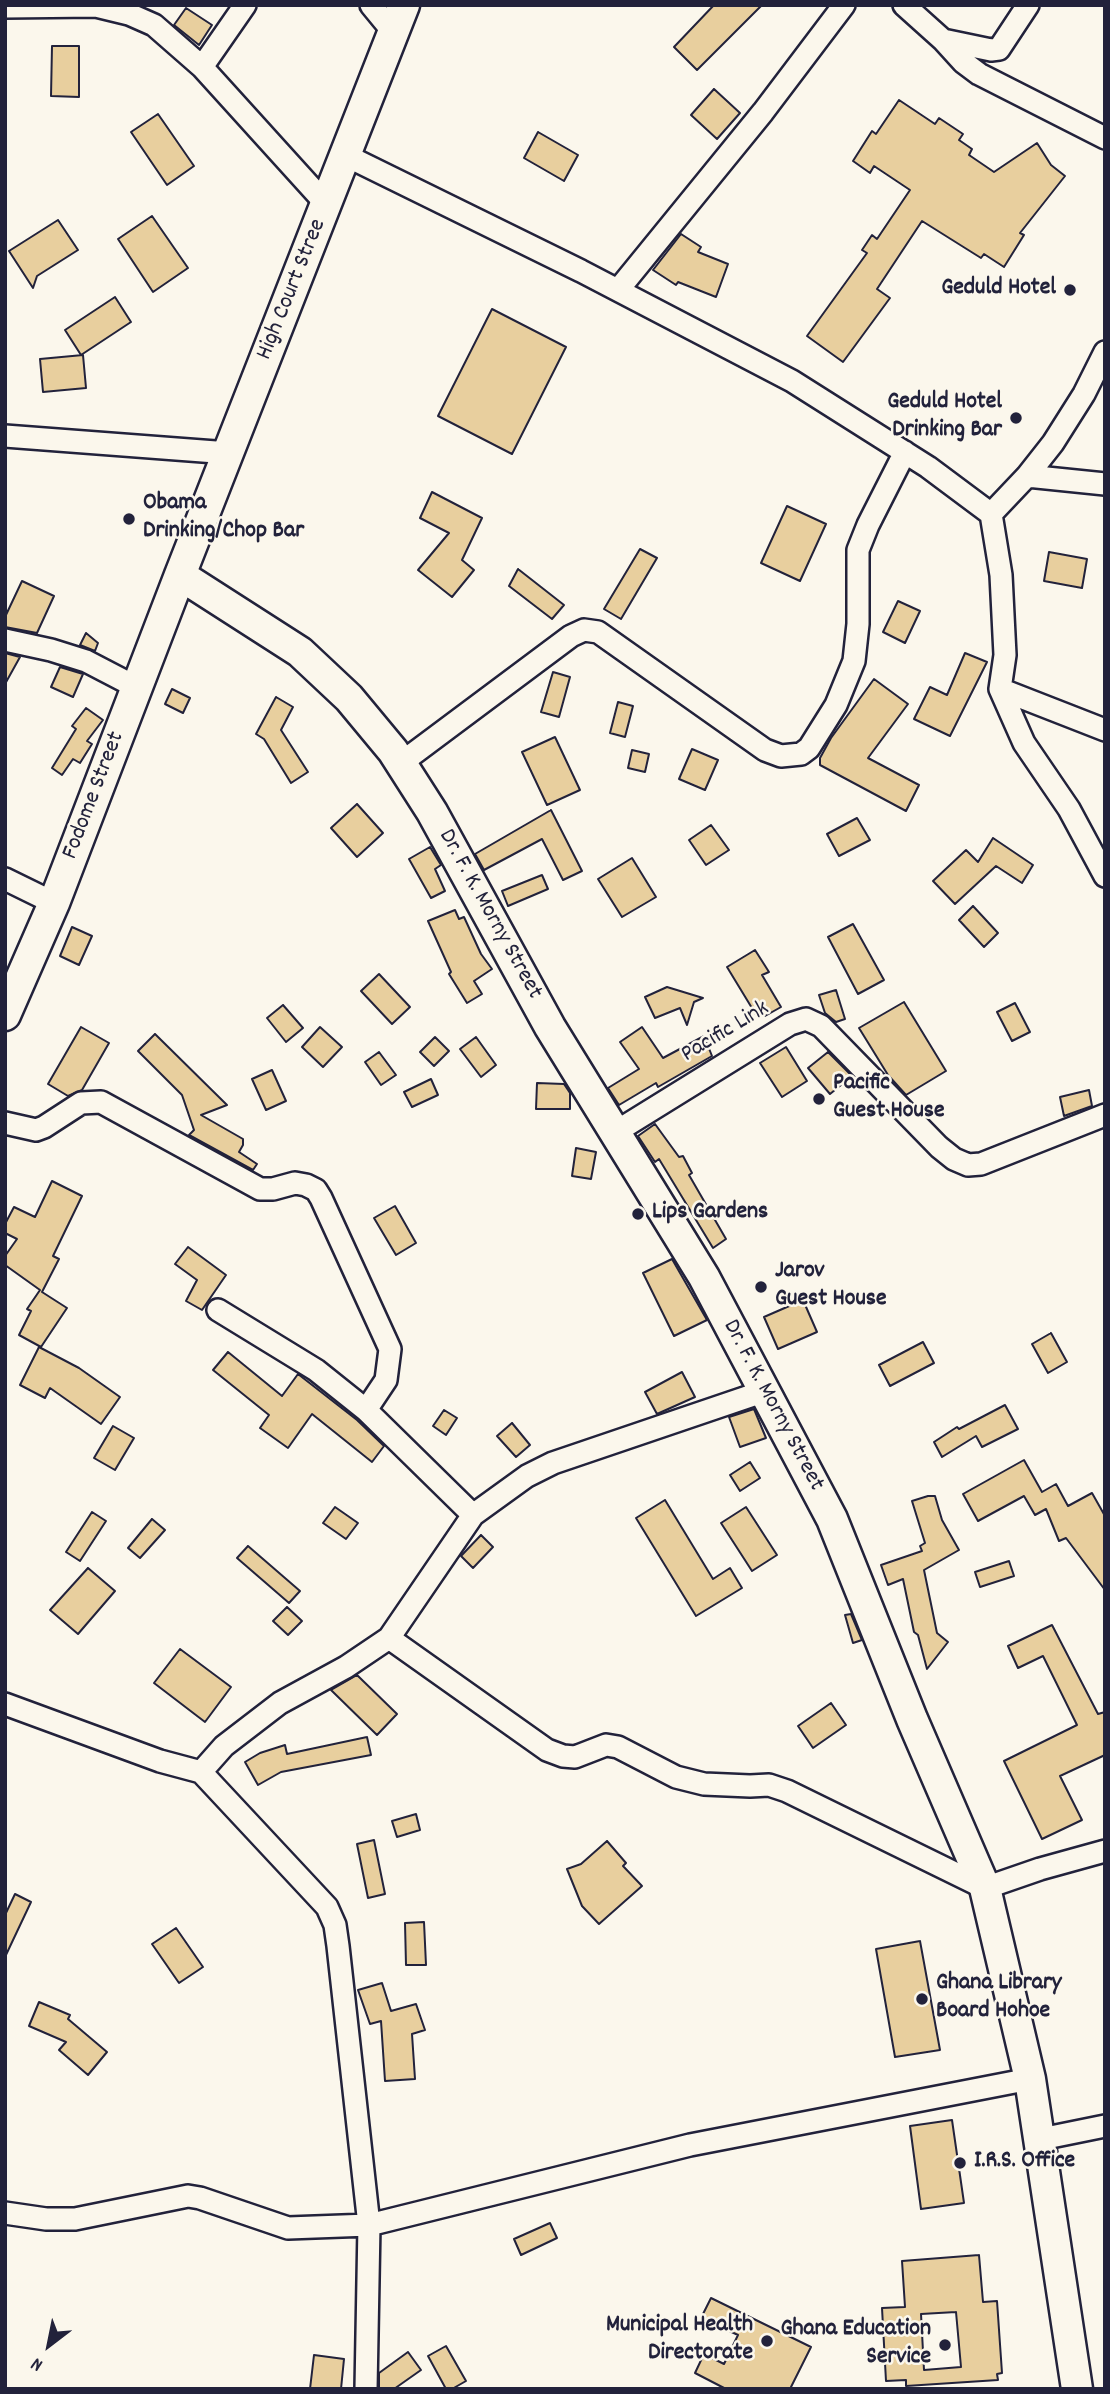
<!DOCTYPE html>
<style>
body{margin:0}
#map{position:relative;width:1110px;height:2394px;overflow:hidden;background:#fbf7ec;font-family:Dekko,sans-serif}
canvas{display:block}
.frame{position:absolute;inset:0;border:7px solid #22223b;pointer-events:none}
.north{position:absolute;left:14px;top:2310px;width:70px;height:70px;-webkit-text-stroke:5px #fbf7ec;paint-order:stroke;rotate:212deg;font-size:19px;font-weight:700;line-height:28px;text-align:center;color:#22223b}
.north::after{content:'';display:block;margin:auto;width:24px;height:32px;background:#22223b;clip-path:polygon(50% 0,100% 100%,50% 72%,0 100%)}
</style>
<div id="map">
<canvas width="1110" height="2394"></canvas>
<div class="frame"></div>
<div class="north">N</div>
</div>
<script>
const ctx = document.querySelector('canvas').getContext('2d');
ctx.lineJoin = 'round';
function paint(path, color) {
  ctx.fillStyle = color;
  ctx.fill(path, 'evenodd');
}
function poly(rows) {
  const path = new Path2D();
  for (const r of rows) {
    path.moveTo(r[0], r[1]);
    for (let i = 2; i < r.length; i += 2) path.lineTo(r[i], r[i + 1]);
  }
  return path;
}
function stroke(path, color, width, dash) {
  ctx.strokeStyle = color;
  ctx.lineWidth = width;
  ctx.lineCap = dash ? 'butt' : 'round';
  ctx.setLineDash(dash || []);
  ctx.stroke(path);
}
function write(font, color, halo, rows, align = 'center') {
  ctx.font = font + ' Dekko,sans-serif';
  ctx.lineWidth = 5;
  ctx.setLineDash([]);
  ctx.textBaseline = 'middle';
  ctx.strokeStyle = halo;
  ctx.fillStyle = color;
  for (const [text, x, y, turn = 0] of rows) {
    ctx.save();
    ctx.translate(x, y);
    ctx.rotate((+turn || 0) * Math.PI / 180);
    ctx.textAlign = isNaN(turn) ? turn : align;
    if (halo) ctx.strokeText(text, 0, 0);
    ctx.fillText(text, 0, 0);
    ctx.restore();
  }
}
const building = poly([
 [714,5,762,5,697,70,674,47,714,5],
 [186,8,212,25,199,45,174,25,186,8],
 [52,46,79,46,79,97,51,96,52,46],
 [714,89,740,113,717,139,691,115,714,89],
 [899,100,935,124,939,118,963,134,959,140,972,149,969,155,994,172,1037,143,1051,165,1065,176,1020,233,1024,235,1004,267,984,254,981,258,922,221,877,289,890,298,843,362,807,336,867,253,862,250,872,235,877,239,910,190,874,166,870,173,853,161,872,131,876,134,899,100],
 [158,114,194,166,167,185,131,132,158,114],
 [538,132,578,155,564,181,524,158,538,132],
 [152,216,188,268,153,292,118,239,152,216],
 [58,220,78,250,37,276,33,288,9,251,58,220],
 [681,234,701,247,698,252,728,264,716,297,678,282,676,285,653,270,681,234],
 [115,297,131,322,81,355,65,330,115,297],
 [492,309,566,347,512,454,438,416,492,309],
 [83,355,86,388,43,392,40,359,83,355],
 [432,492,482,518,462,560,474,570,452,597,418,570,449,533,420,518,432,492],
 [787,506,826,524,800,581,761,563,787,506],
 [640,549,657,558,621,619,604,609,640,549],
 [1049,552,1087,559,1082,588,1044,581,1049,552],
 [518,569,564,605,552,619,509,586,518,569],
 [22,581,54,596,37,633,5,627,5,617,22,581],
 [898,601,920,611,905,643,883,632,898,601],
 [86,633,98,643,95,651,80,645,86,633],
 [5,653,20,657,5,684,5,653],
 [965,653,987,662,950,736,914,719,930,687,947,695,965,653],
 [60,667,83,674,73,697,51,687,60,667],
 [553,672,570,677,559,717,541,712,553,672],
 [874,679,908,704,868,758,919,785,906,811,820,765,820,758,831,738,874,679],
 [172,689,190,698,183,713,165,704,172,689],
 [276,697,293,707,281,730,308,772,291,783,264,739,256,734,276,697],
 [618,702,633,706,625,737,610,733,618,702],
 [86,708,103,720,87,741,92,744,80,763,73,759,62,775,52,768,76,729,72,726,86,708],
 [555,737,580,790,547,805,522,752,555,737],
 [692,749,718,760,705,790,679,779,692,749],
 [632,750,649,754,645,772,628,768,632,750],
 [357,804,383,833,357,857,331,828,357,804],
 [551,810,582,871,563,880,542,839,484,870,475,854,551,810],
 [857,818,870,840,839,856,827,834,857,818],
 [711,825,729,850,706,865,689,840,711,825],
 [993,838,1033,865,1022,883,996,866,955,904,933,881,966,850,978,862,993,838],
 [430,847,441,865,435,869,445,891,431,898,409,859,430,847],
 [632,858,656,897,622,917,598,879,632,858],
 [542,875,548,889,508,906,502,891,542,875],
 [973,906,998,933,984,947,959,920,973,906],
 [455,910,459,919,464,917,481,954,492,969,474,981,482,994,467,1003,449,974,451,972,428,921,455,910],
 [853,924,884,980,858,994,828,937,853,924],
 [72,927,92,936,79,965,60,956,72,927],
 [755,950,769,972,762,975,781,1007,765,1016,763,1013,758,1018,727,967,755,950],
 [379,974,410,1007,392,1024,361,991,379,974],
 [667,987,703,998,694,1002,687,1025,680,1008,655,1018,645,997,667,987],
 [836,990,845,1019,836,1022,825,1013,819,995,836,990],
 [904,1002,946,1071,906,1095,888,1075,859,1028,904,1002],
 [1015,1003,1030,1032,1012,1041,997,1012,1015,1003],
 [283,1005,303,1028,286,1042,267,1018,283,1005],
 [81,1027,109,1043,82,1090,68,1096,48,1084,81,1027],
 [320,1027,342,1047,323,1067,302,1047,320,1027],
 [642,1027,663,1058,704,1036,712,1056,658,1087,656,1083,619,1105,608,1088,639,1069,620,1042,642,1027],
 [155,1034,227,1105,201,1115,243,1139,243,1145,239,1152,257,1164,253,1170,189,1135,194,1130,182,1095,138,1051,155,1034],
 [435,1037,449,1051,434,1066,420,1052,435,1037],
 [476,1037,496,1065,481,1077,460,1049,476,1037],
 [786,1047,807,1081,782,1097,760,1063,786,1047],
 [379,1052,396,1075,381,1085,365,1062,379,1052],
 [828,1052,852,1076,830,1094,808,1068,828,1052],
 [272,1070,286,1101,266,1110,252,1079,272,1070],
 [431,1079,438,1095,412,1107,404,1092,431,1079],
 [537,1083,564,1084,570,1093,570,1109,536,1109,537,1083],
 [1089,1090,1092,1106,1064,1116,1060,1097,1089,1090],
 [655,1124,679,1157,683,1156,692,1173,689,1175,726,1239,713,1248,659,1159,655,1162,638,1136,655,1124],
 [576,1148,596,1152,591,1179,572,1176,576,1148],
 [52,1181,82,1196,53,1256,59,1259,42,1292,67,1308,41,1347,19,1335,31,1311,27,1309,40,1290,5,1265,5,1256,17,1239,5,1233,5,1224,14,1207,35,1217,52,1181],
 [395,1206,416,1243,396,1255,374,1218,395,1206],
 [188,1247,226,1275,202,1310,186,1301,197,1280,175,1264,188,1247],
 [672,1259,707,1320,674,1336,643,1273,672,1259],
 [803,1300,817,1332,778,1349,764,1317,803,1300],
 [1051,1333,1067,1362,1048,1373,1032,1344,1051,1333],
 [923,1342,934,1363,890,1386,879,1365,923,1342],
 [39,1347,79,1368,120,1397,101,1424,50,1388,45,1398,20,1385,39,1347],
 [228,1352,282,1396,298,1374,357,1420,384,1446,372,1462,312,1414,288,1448,260,1428,269,1415,213,1370,228,1352],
 [682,1372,695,1397,657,1414,645,1392,682,1372],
 [1005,1405,1018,1429,982,1447,976,1436,942,1457,934,1442,957,1427,959,1429,1005,1405],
 [754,1409,766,1438,740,1447,729,1417,754,1409],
 [444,1410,457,1418,446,1435,433,1426,444,1410],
 [512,1423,530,1445,516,1457,497,1436,512,1423],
 [113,1426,134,1438,115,1470,94,1458,113,1426],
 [1024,1460,1042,1492,1056,1484,1068,1506,1092,1493,1105,1516,1105,1590,1066,1538,1059,1541,1046,1509,1035,1515,1024,1496,978,1521,963,1494,1024,1460],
 [750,1462,760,1478,740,1491,730,1475,750,1462],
 [928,1496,935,1496,942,1520,959,1550,924,1570,937,1633,948,1642,927,1669,918,1635,914,1632,903,1579,888,1585,881,1565,922,1551,920,1546,925,1543,912,1501,928,1496],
 [665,1500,713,1579,730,1568,742,1588,696,1616,636,1518,665,1500],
 [335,1507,358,1523,346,1539,323,1523,335,1507],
 [746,1507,777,1555,752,1571,721,1523,746,1507],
 [92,1512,106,1521,80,1561,66,1552,92,1512],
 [152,1519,165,1530,140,1558,128,1548,152,1519],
 [481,1535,493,1547,473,1568,461,1556,481,1535],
 [248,1546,300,1591,289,1603,237,1558,248,1546],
 [1009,1561,1014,1576,980,1587,975,1572,1009,1561],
 [88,1568,115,1591,78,1634,50,1610,88,1568],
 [287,1607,302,1621,288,1635,273,1621,287,1607],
 [851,1614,862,1640,853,1643,845,1615,851,1614],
 [1052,1625,1098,1714,1105,1712,1105,1755,1060,1776,1082,1820,1042,1839,1004,1761,1077,1725,1043,1656,1018,1668,1008,1646,1052,1625],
 [180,1649,231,1687,205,1722,154,1683,180,1649],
 [357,1675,397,1714,377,1735,331,1690,357,1675],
 [831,1703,846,1725,813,1748,798,1726,831,1703],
 [367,1737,371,1755,281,1772,258,1785,245,1762,260,1753,285,1745,287,1754,367,1737],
 [416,1814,420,1830,397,1837,392,1821,416,1814],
 [374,1840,385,1894,368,1898,357,1844,374,1840],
 [607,1841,626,1863,623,1866,642,1886,599,1924,582,1906,567,1869,581,1864,607,1841],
 [15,1894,31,1902,5,1957,5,1915,15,1894],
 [424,1922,426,1965,406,1965,405,1923,424,1922],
 [176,1928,203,1967,179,1983,152,1944,176,1928],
 [920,1941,940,2050,895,2057,876,1949,920,1941],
 [382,1983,391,2011,416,2004,425,2030,412,2034,415,2079,385,2081,381,2021,370,2024,358,1990,382,1983],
 [39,2002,70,2015,68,2019,107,2052,88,2075,59,2050,66,2042,29,2026,39,2002],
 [952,2120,964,2203,921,2209,910,2126,952,2120],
 [550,2223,557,2238,521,2255,514,2239,550,2223],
 [979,2255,983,2302,997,2301,1002,2373,997,2374,998,2380,906,2386,906,2380,886,2381,882,2308,905,2307,902,2261,979,2255],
 [956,2312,961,2367,924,2370,921,2314,956,2312],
 [711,2298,811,2347,790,2389,726,2389,695,2373,704,2354,724,2364,738,2335,701,2318,711,2298],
 [446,2346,466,2381,452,2389,446,2389,428,2356,446,2346],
 [408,2352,421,2370,394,2389,379,2389,379,2373,408,2352],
 [314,2355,344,2359,341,2389,310,2389,314,2355]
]);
paint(building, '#e8cf9e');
stroke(building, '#22223b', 2);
const street = poly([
 [371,5,394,33],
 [904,5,943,40,963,62,979,74,1105,138],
 [5,7,96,6,129,14,154,25,202,67,327,205],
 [943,40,991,50,999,49,1028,5],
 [202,67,245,5],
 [347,156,581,271,792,381,928,467,991,514,1001,575,1005,655,1000,689,1024,743,1069,809,1105,876],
 [618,290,763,112,844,5],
 [5,436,229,453],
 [1027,476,1105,484],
 [991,514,1027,476,1053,443,1084,394,1105,352],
 [5,640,51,650,86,661,136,687],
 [1000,689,1105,730],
 [401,763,571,636,584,630,598,632,765,750,781,756,801,754,809,748,836,705,854,661,858,624,858,550,868,525,905,452],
 [5,879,54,903],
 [5,1123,36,1130,44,1127,81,1103,101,1102,260,1189,273,1189,295,1183,306,1185,316,1190,321,1198,390,1349,386,1380,366,1410],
 [614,1133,790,1024,806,1019,821,1026,939,1147,954,1159,968,1165,981,1164,1105,1115],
 [218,1310,316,1370,366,1410,473,1515],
 [389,1638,547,1750,563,1756,575,1757,606,1745,618,1747,676,1777,704,1784,750,1786,769,1785,787,1791,985,1888,1040,1869,1105,1851],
 [5,1704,160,1761,201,1772,327,1907,335,1925,338,1946,369,2225,366,2389],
 [201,1772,224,1746,280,1703,346,1667,389,1638,473,1515,527,1476,553,1463,765,1391],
 [1041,2139,1105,2126],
 [5,2213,46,2219,75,2219,188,2196,200,2198,288,2228,369,2225,690,2145,1030,2079]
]);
const secondary = poly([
 [180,575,300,652,349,698,393,751,432,812,550,1027,704,1277,832,1519,912,1719,985,1888,1030,2079,1077,2389],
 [5,1015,54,903,180,575,404,5]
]);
stroke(street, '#22223b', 26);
stroke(secondary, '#22223b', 35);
stroke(street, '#fbf7ec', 21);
stroke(secondary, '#fbf7ec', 30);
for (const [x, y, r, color] of [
 [1070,290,7,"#22223b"],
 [1016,418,7,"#22223b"],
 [129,519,7,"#22223b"],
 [819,1099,7,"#22223b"],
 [638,1214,7,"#22223b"],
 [761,1287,7,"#22223b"],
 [922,1999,7,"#22223b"],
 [960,2163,7,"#22223b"],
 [767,2341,7,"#22223b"],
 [945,2345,7,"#22223b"]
]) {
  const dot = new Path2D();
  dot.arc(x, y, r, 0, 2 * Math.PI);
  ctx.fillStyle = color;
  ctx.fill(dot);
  stroke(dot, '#fbf7ec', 2.5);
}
write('24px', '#22223b', '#fbf7ec', [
 ["High Court Stree",293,290,-68],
 ["Fodome Street",95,796,-69],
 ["Dr. F. K. Morny Street",489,915,61],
 ["Pacific Link",726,1033,-31],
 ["Dr. F. K. Morny Street",772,1406,62]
]);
write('bold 24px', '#22223b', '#fbf7ec', [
 ["Geduld Hotel",1056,290,"right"],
 ["Geduld Hotel",1002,404,"right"],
 ["Drinking Bar",1002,432,"right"],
 ["Obama",143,505],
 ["Drinking/Chop Bar",143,533],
 ["Pacific",833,1085],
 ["Guest House",833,1113],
 ["Lips Gardens",652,1214],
 ["Jarov",775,1273],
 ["Guest House",775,1301],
 ["Ghana Library",936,1985],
 ["Board Hohoe",936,2013],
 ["I.R.S. Office",974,2163],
 ["Municipal Health",753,2327,"right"],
 ["Directorate",753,2355,"right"],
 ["Ghana Education",931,2331,"right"],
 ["Service",931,2359,"right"]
], 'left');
</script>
